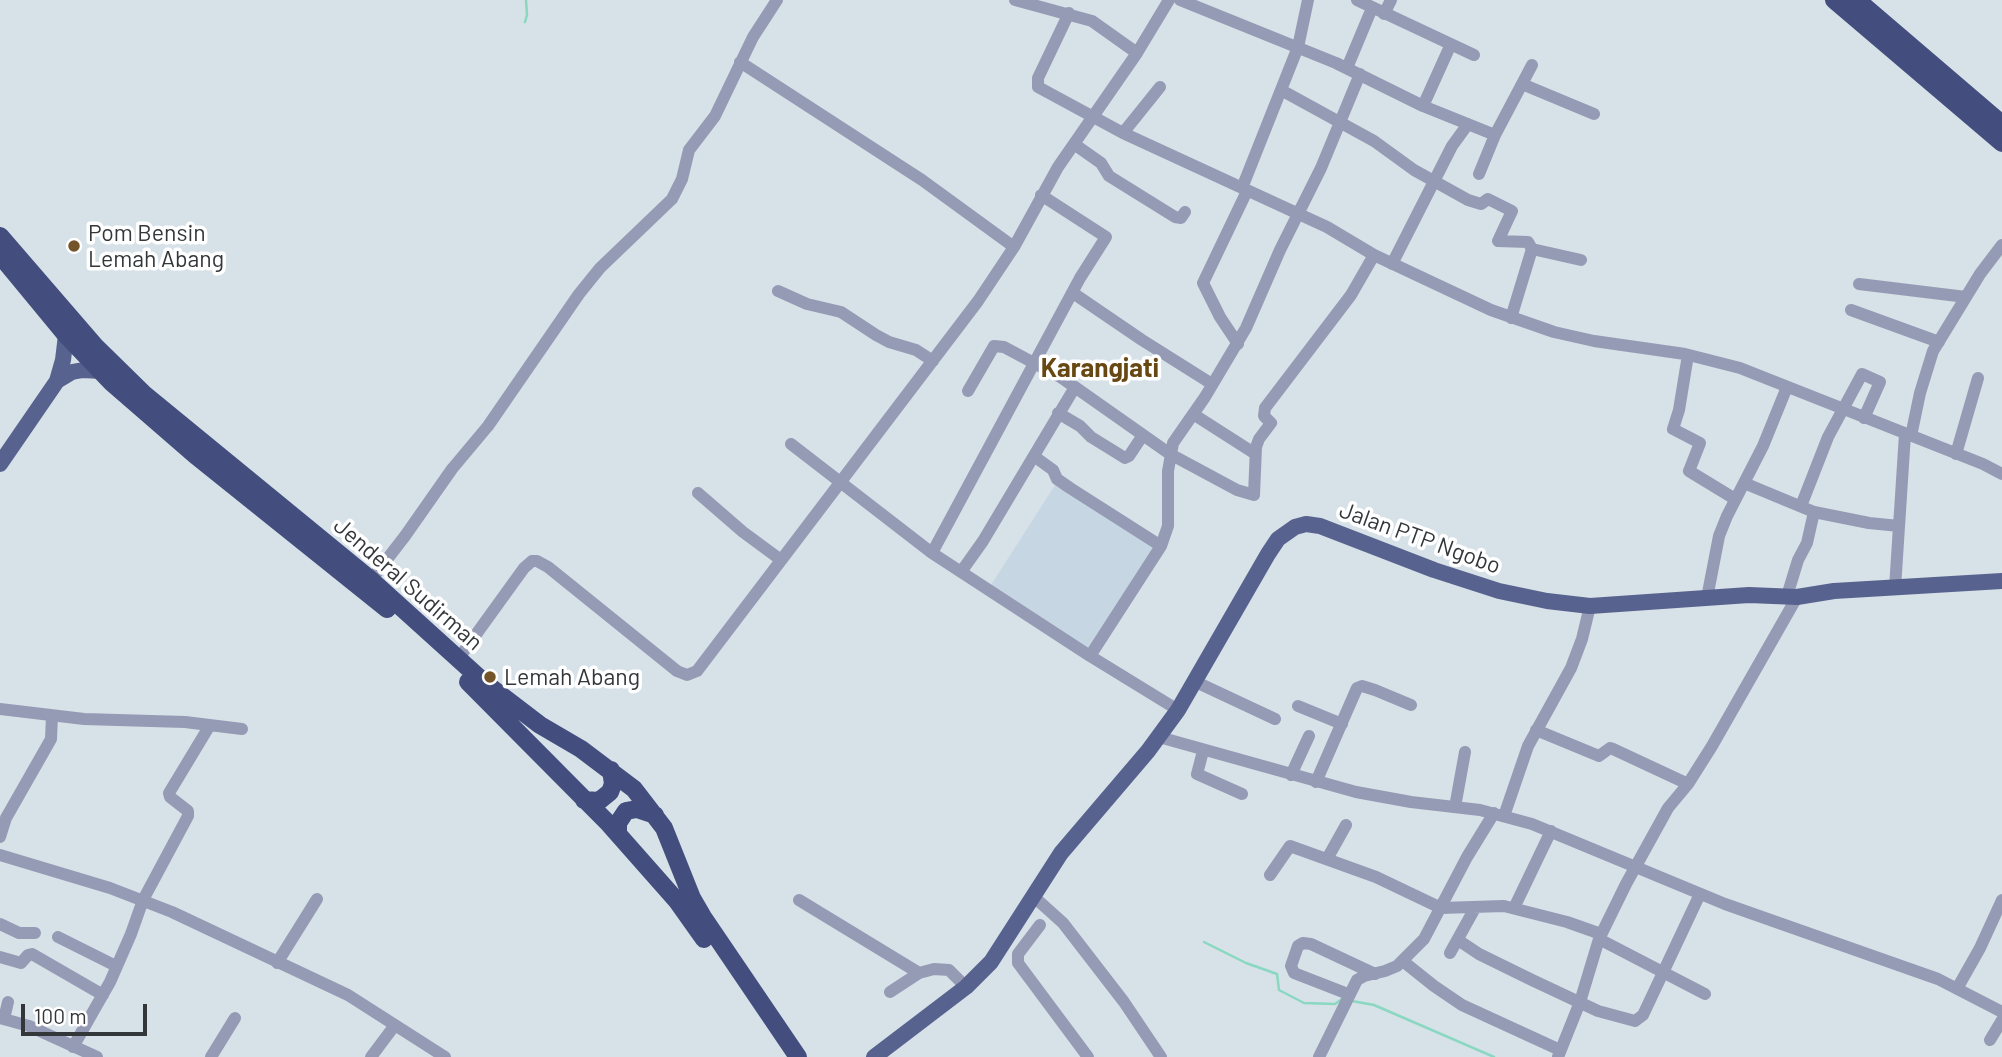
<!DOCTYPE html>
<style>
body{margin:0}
#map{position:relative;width:2002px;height:1057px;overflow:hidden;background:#d7e1e8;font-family:Barlow,sans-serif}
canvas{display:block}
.scale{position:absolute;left:21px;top:1004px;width:126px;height:32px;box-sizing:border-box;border:4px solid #333739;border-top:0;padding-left:9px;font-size:21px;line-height:24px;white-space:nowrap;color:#333739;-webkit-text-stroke:5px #fff;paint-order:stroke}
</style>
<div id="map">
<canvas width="2002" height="1057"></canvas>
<div class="scale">100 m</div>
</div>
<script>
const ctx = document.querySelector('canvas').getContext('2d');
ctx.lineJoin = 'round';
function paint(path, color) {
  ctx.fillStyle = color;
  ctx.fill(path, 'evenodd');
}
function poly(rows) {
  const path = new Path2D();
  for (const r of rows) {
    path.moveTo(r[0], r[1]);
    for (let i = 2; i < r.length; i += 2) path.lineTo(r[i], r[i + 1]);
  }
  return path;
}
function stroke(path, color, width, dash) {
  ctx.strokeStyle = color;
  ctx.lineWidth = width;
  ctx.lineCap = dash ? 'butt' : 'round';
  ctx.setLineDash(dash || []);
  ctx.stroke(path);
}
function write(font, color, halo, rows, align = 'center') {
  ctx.font = font + ' Barlow,sans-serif';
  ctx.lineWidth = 7;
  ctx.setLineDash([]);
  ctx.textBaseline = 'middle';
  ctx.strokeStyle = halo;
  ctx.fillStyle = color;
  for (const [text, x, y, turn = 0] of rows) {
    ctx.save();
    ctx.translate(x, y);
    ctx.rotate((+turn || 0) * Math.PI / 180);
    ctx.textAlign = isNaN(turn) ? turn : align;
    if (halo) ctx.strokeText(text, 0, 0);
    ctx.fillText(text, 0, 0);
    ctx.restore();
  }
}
paint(poly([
 [1057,482,1158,546,1090,650,991,585]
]), '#c6d6e2');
stroke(poly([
 [525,22,527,15,526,0],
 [1204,942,1246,963,1277,974,1279,990,1304,1003,1335,1004,1342,999],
 [1352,1001,1374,1005,1494,1057]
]), '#8ad8c2', 2.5);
stroke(poly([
 [1015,0,1092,21,1137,53],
 [1180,0,1336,63,1423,106,1495,135,1532,65],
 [1357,0,1474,55],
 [1069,13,1038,78,1038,87,1123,133,1327,227,1374,255,1491,310,1554,332,1594,341,1685,354,1740,368,1983,464,2002,474],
 [1384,14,1391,0],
 [740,62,922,180,1014,247],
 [1347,68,1372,8],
 [1522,84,1594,114],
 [1281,90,1374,141,1414,170,1468,200,1481,204,1488,199,1512,211,1498,241,1528,242,1532,249,1511,318],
 [1423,106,1451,44],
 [1123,133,1160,87],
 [1074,144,1101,163,1109,176,1175,217,1181,218,1185,212],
 [1479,174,1495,135],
 [1242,188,1298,47,1308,0],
 [1532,249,1581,260],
 [1392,264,1452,146,1468,124],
 [1859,284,1966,297],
 [778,291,807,304,841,312,876,335,889,342,916,350,933,361],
 [1073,293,1142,340,1212,384],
 [1851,310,1939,342],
 [1238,344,1220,317,1203,283,1247,191],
 [1688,355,1679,410,1673,429,1700,443,1689,471,1735,499],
 [968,391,994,346,1004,347,1062,378,1170,454,1237,490,1254,495,1256,447,1259,439,1271,423,1264,416,1265,408,1351,295,1374,255],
 [1058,413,1080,426,1091,437,1125,458,1129,456,1143,435],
 [1193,414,1254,453],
 [1911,436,1920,393,1933,351,1980,274,2002,245],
 [791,444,932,553,1090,656,1178,710],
 [1956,454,1978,378],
 [1035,457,1053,470,1057,479,1070,488,1161,546],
 [1744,483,1814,512,1869,523,1899,526],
 [698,493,743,532,781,560],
 [1801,506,1828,437,1862,374,1880,382,1864,418],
 [932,553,1080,278,1106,237,1041,195],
 [961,572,983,541,1075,387],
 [371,580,405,536,452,469,488,426,579,294,600,268,672,199,682,179,689,150,715,116,753,37,777,0],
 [1895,588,1905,434],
 [1787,596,1798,560,1807,543,1814,512],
 [1707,598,1719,536,1727,516,1763,446,1787,387],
 [1090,656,1161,546,1168,526,1168,471,1173,443,1205,397,1246,328,1280,250,1321,168,1360,74],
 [459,658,524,568,532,561,537,561,548,567,677,671,687,675,697,671,978,301,1014,247,1058,167,1137,53,1169,0],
 [1196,682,1275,719],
 [1298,706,1342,724],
 [0,709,84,719,185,722,242,729],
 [1536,730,1599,756,1610,748,1613,749,1688,784],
 [1159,737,1356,792,1411,802,1480,810,1532,824,1725,904,1938,979,2002,1012],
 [1203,751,1197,774,1242,794],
 [1291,775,1309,736],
 [1316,782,1357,688,1362,686,1375,690,1411,705],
 [1455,807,1465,752],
 [1504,816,1528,746,1571,668,1582,639,1590,606],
 [0,837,6,818,51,739,52,716],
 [0,855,110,888,172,912,348,995,445,1057],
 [1327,859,1346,825],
 [1270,875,1290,846,1376,877,1441,908,1504,906,1567,922,1601,934],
 [1033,896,1063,923,1124,1002,1161,1057],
 [799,900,919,973],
 [1514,908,1551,831],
 [0,924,19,933,35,933],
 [1040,925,1018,954,1018,963,1088,1057],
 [58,937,116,966],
 [1599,939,1705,994],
 [1458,940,1479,954,1532,980,1598,1011,1635,1021,1643,1015,1700,894],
 [1450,953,1475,908],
 [0,957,21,963,28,955,32,954,103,995],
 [1404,962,1434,986,1462,1005,1560,1050],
 [277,963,317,899],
 [1958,987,1980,948,2002,900],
 [890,992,919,973,934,969,949,970,966,987],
 [1348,994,1294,973,1291,966,1298,946,1303,943,1311,944,1375,974],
 [0,1018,29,1026,97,1057],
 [4,1019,8,1002],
 [1990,1040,2002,1020],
 [73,1047,110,982,131,934,143,900,188,816,188,811,170,797,169,793,210,725],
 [211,1057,235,1018],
 [371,1057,395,1025],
 [1319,1057,1357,980,1364,976,1385,971,1397,966,1424,939,1467,857,1494,813],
 [1558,1057,1580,1002,1599,939,1626,884,1668,808,1688,784,1712,746,1797,597]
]), '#959bb4', 12);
stroke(poly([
 [57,381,63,360,66,335],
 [0,464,57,381,72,372,83,370,101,371],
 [874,1057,966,987,991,962,1061,853,1148,751,1178,710,1268,554,1278,539,1295,527,1306,524,1320,526,1434,570,1499,591,1547,601,1590,606,1749,595,1797,597,1834,591,2002,581]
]), '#58628e', 16);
stroke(poly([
 [1834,0,2002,143],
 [1857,0,2002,124],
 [0,236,95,346,144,394,371,580,485,683,540,725,581,749,634,789,664,828,692,898,703,917,798,1057],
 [0,255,66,335,112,383,195,455,387,609],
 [468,682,609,824,677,901,704,939],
 [584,800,599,801,610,792,613,784,611,770],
 [618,834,618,823,626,811,637,809,655,815]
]), '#434e7f', 18);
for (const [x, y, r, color] of [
 [74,246,7,"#725428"],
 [490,677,7,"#725428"]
]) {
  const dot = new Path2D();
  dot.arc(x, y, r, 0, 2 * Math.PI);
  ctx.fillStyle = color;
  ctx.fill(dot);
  stroke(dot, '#fff', 2.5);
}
write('23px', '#333739', '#fff', [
 ["Pom Bensin",88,233],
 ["Lemah Abang",88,259],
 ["Lemah Abang",504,677]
], 'left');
write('23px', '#333739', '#fff', [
 ["Jalan PTP Ngobo",1420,538,20],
 ["Jenderal Sudirman",408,584,41]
]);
write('bold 26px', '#684812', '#fff', [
 ["Karangjati",1100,368]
]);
</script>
